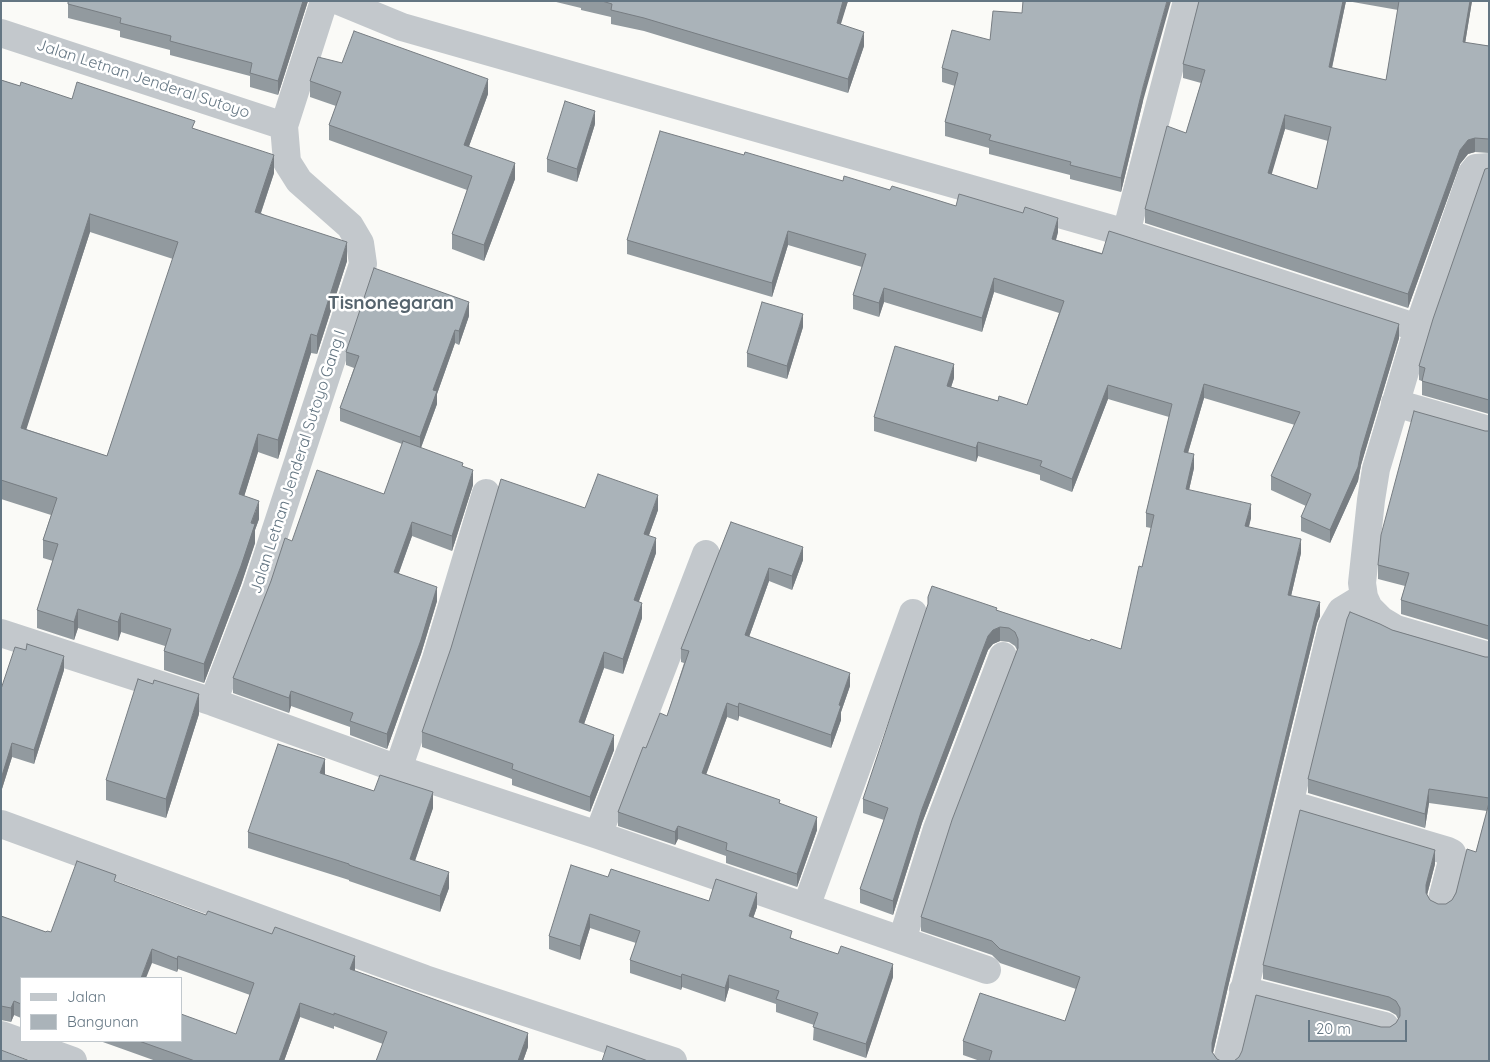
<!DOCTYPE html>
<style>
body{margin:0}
#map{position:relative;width:1490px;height:1062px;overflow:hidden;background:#fafaf7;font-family:Quicksand,sans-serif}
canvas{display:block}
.frame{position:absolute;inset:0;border:2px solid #647683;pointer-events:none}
.legend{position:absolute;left:20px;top:977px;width:162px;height:65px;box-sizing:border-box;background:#fff;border:1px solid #c1c8cd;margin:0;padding:6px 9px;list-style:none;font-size:15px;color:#647683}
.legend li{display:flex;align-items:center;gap:10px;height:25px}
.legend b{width:25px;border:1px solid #c1c8cd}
.scale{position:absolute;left:1308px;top:1020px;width:99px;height:22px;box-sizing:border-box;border:2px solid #647683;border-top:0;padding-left:6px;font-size:15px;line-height:18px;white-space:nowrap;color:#647683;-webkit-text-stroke:4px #fff;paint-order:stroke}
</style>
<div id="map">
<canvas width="1490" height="1062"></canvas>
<div class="frame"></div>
<ul class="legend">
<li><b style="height:6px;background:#c3c8cc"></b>Jalan</li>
<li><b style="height:14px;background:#aab3b9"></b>Bangunan</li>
</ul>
<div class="scale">20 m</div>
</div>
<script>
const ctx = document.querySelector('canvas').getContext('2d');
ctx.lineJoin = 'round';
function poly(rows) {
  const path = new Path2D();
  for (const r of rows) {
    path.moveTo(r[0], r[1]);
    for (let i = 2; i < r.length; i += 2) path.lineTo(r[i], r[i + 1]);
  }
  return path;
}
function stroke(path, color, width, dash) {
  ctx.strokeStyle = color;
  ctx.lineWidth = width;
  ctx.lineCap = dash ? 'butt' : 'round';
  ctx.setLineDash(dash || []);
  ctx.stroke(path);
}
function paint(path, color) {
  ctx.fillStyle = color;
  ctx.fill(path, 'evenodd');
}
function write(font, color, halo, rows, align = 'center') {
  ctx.font = font + ' Quicksand,sans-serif';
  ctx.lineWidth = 5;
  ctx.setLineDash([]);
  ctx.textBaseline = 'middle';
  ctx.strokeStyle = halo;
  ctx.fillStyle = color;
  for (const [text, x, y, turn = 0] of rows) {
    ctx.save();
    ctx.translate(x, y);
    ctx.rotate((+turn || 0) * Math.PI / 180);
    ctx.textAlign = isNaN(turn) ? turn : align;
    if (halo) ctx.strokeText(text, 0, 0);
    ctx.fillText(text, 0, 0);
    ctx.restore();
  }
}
stroke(poly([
 [339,1,402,27,1126,233,1187,1],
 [1,33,284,126],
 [1489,167,1476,168,1472,173,1418,328,1376,469,1371,500,1362,583,1364,597,1369,608,1381,620,1396,629,1489,656],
 [1126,233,1418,328],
 [1395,403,1489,430],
 [1,633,213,702,398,769,598,835,987,970],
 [213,702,256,590,363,264,360,243,350,226,299,181,287,162,284,126,324,1],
 [398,769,436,659,486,493],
 [1289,804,1448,851,1452,853,1453,857,1441,903],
 [1,824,425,979,673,1061],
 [598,835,706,554],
 [806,907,913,613],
 [902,940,937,829,1003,656],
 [1243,990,1385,1026],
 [1,1035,73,1061],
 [1227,1061,1332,627,1341,611,1364,597]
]), '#c3c8cc', 28);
paint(poly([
 [68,1,308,1,278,95,250,87,250,76,170,55,170,50,120,37,120,31,68,18],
 [552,1,848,1,840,24,864,46,848,93,644,31,611,24,611,17,581,10,581,8],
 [1199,1,1346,1,1332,68,1386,80,1398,10,1347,1,1472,1,1465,43,1489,46,1489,153,1475,152,1468,154,1460,164,1408,308,1145,223,1145,209,1186,133,1201,83,1183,78,1183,64],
 [1285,129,1328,141,1317,189,1271,174],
 [1022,13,1143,101,1121,192,1070,179,1070,175,989,154,989,148,945,136,945,122,955,86,942,82,942,68,990,40],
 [342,63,488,94,469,146,515,179,484,261,452,249,452,234,467,190,329,140,329,125,336,106,310,97,310,81],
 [1,80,20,86,195,129,274,173,261,213,347,261,317,354,311,353,278,459,258,452,244,496,259,519,255,530,255,543,241,585,204,683,164,670,164,651,165,646,121,632,118,641,78,628,74,640,37,628,37,610,53,561,43,558,43,540,51,515,1,499],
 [90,232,173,259,107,456,26,429],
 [595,124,577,182,547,172,547,159],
 [744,155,843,181,890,190,956,206,1058,232,1056,240,1399,338,1361,465,1358,481,1330,543,1301,531,1301,517,1306,506,1271,490,1271,476,1295,425,1204,398,1188,453,1194,468,1189,490,1251,518,1249,527,1301,553,1291,596,1320,616,1317,623,1228,987,1213,1053,1217,1059,1221,1061,980,1061,963,1055,963,1041,1065,1021,1076,989,1000,963,992,955,921,931,921,917,1017,650,1015,646,1009,642,1000,641,993,644,988,650,922,823,893,915,860,903,860,889,884,820,863,813,863,799,997,611,1090,641,1121,649,1142,567,1151,528,1146,527,1146,513,1169,417,1108,399,1072,492,1040,480,1040,475,978,456,976,462,874,431,874,417,954,378,951,387,998,401,1027,405,1059,313,994,292,982,332,884,302,879,317,853,309,853,295,862,267,788,245,772,297,627,254,627,240],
 [1489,168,1489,414,1422,395,1422,381,1419,380,1419,366],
 [469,316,459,345,455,343,437,394,437,404,421,448,463,467,473,485,452,551,412,536,399,573,437,601,421,654,387,749,350,735,350,727,291,706,289,713,233,693,233,678,271,581,292,541,384,494,402,444,340,421,340,408,354,368,346,365,346,352],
 [803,327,787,379,747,367,747,353],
 [1485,431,1489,431,1489,640,1401,614,1401,600,1405,586,1378,579,1378,565],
 [585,508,658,510,649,535,656,553,639,601,642,618,623,674,604,668,584,724,614,750,590,812,512,785,512,779,422,747,422,732],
 [731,522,803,560,792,590,769,581,749,637,850,686,841,712,841,720,831,748,739,716,738,721,727,717,706,774,780,803,817,830,797,887,726,863,726,856,678,839,675,845,618,826,618,812,646,748,667,716,684,663,681,662,681,649],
 [1392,630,1485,657,1489,657,1489,1061,1381,1027,1390,1027,1396,1023,1398,1019,1396,1015,1389,1011,1263,979,1263,965,1435,864,1427,895,1430,900,1438,904,1446,904,1452,900,1476,852,1487,811,1429,803,1425,828,1308,793,1308,779],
 [64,670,34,764,12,757,1,792,1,689],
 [199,714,166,818,106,800,106,780],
 [325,775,374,791,433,808,415,861,449,888,440,912,349,881,349,880,248,848,248,832],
 [608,877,709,901,757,907,753,918,792,938,893,977,866,1058,813,1040,814,1025,776,1012,776,1004,729,988,725,1002,682,987,681,990,630,973,630,960,636,943,590,928,580,960,549,949,549,936],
 [116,882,355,970,354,971,528,1047,523,1061,376,1061,383,1044,334,1026,334,1029,300,1017,284,1061,156,1061,100,1041,181,1041,236,1034,250,995,178,969,177,972,152,963,21,978,21,1018,14,1015,11,1022,1,1020,1,916,46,932,51,932]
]), '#929a9f');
paint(poly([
 [303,1,308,1,278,95,278,81],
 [843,1,848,1,837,37,837,23],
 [1167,1,1171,1,1143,101,1121,192,1121,178,1143,87],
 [1343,1,1346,1,1329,81,1329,67],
 [1470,1,1472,1,1463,56,1463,42],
 [864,32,864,46,848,93,848,79],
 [488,79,488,94,464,160,464,145],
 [595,111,595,124,577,182,577,169],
 [1285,115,1285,129,1268,187,1268,173],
 [1475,138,1475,152,1468,154,1460,164,1408,308,1408,294,1460,150,1468,140],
 [274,155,274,173,255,230,255,212],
 [515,163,515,179,484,261,484,245],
 [90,214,90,232,21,446,21,428],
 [1058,218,1058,232,1052,253,1052,239],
 [788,231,788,245,772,297,772,283],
 [347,242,347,261,317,354,317,336],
 [994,278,994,292,982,332,982,318],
 [884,288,884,302,879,317,879,303],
 [469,302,469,316,459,345,459,331],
 [803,314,803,327,787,379,787,366],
 [1399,324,1399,338,1361,465,1358,481,1330,543,1330,530],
 [455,330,455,343,437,394,437,404,420,450,420,437,433,390],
 [311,334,311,353,278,459,278,440],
 [954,364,954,378,947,400,947,386],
 [1204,384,1204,398,1184,466,1184,452],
 [1108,385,1108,399,1072,492,1072,479],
 [258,434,258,452,239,513,239,494],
 [978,442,978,456,976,462,976,448],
 [1194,454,1194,468,1186,503,1186,489],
 [473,470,473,485,452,551,452,536],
 [658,495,658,510,644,549,644,534],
 [259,501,259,519,255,530,255,543,241,585,204,683,204,664],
 [1251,504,1251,518,1245,540,1245,526],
 [412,522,412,536,394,586,394,572],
 [656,538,656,553,634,615,634,600],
 [1301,539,1301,553,1288,609,1288,595],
 [803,547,803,560,792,590,792,576],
 [769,568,769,581,745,648,745,635],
 [437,587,437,601,421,654,387,749,387,734],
 [1320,602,1320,616,1317,623,1228,987,1212,1057,1212,1043,1228,973,1317,609],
 [642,603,642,618,623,674,623,659],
 [78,609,78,628,74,640,74,622],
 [121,613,121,632,118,641,118,622],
 [1000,627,1000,641,993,644,988,650,922,823,893,915,893,901,922,809,988,636,993,630],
 [604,652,604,668,579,738,579,722],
 [64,656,64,670,34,764,34,750],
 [850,673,850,686,841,712,841,720,831,748,831,735,839,705],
 [291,691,291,706,289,713,289,698],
 [199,694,199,714,166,818,166,799],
 [727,703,727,717,702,786,702,773],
 [739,703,739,716,738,721,738,707],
 [614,735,614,750,590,812,590,797],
 [12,743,12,757,1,792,1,779],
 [325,759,325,775,320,773],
 [1429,789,1429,803,1425,828,1425,814],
 [433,792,433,808,410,875,410,859],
 [817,817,817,830,797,887,797,874],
 [678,826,678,839,675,845,675,832],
 [1435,850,1435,864,1426,899,1426,885],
 [449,872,449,888,440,912,440,896],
 [757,893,757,907,749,930,749,916],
 [590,914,590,928,580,960,580,946],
 [152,949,152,963,146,978,141,978],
 [178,956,178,969,177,972,177,959],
 [355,956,355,970,350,983,350,969],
 [893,964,893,977,866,1058,866,1044],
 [682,974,682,987,681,990,681,977],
 [729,975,729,988,725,1002,725,988],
 [14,1001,14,1015,11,1022,11,1008],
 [300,1003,300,1017,284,1061,279,1061],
 [528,1033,528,1047,523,1061,518,1061]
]), '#777d82');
const building = poly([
 [68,1,303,1,278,81,250,73,252,63,170,41,171,36,120,23,121,18,68,4,68,1],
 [602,1,843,1,837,23,864,32,848,79,644,18,611,10,612,4,602,1],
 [1023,1,1167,1,1143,87,1121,178,1070,165,1071,162,989,140,991,135,945,122,958,73,942,68,952,30,990,40,993,11,1022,13,1023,1],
 [1199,1,1343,1,1329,67,1386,80,1399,1,1470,1,1463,42,1489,46,1489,139,1475,138,1468,140,1460,150,1408,294,1145,209,1167,126,1186,133,1205,70,1183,64,1199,1],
 [1285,115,1331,127,1317,189,1268,173,1285,115],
 [354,31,488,79,464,145,515,163,484,245,452,234,472,176,329,125,341,92,310,81,318,57,342,63,354,31],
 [1,80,20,86,21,82,72,99,77,82,195,121,192,128,274,155,255,212,347,242,317,336,311,334,278,440,258,434,239,494,259,501,251,523,255,524,241,566,204,664,164,651,171,629,121,613,118,622,78,609,74,622,37,610,58,544,43,540,57,498,1,480,1,80],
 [90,214,178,242,107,456,21,428,90,214],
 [565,101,595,111,577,169,547,159,565,101],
 [660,131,744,155,745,152,843,181,844,176,890,190,892,186,956,206,959,194,1023,213,1025,207,1058,218,1052,239,1102,254,1109,231,1399,324,1361,451,1358,467,1330,530,1301,517,1311,494,1271,476,1300,412,1204,384,1184,452,1194,454,1186,489,1251,504,1245,526,1301,539,1288,595,1320,602,1317,609,1228,973,1212,1043,1212,1052,1217,1059,1221,1061,989,1061,992,1051,963,1041,980,993,1065,1021,1080,977,1000,949,992,941,921,917,952,820,1018,648,1018,639,1015,632,1009,628,1000,627,993,630,988,636,922,809,893,901,860,889,888,808,863,799,928,604,928,597,932,586,997,608,996,610,1090,641,1091,639,1121,649,1139,566,1142,567,1154,515,1146,513,1172,404,1108,385,1072,479,1040,466,1042,461,978,442,976,448,874,417,895,346,954,364,947,386,998,401,999,396,1027,405,1064,301,994,278,982,318,884,288,879,303,853,295,866,254,788,231,772,283,627,240,660,131],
 [1489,168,1489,400,1422,381,1425,368,1419,366,1433,319,1485,169,1489,168],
 [374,268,469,302,459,331,455,330,433,390,437,391,420,437,340,408,359,356,346,352,374,268],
 [762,302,803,314,787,366,747,353,762,302],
 [1414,411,1485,431,1489,431,1489,626,1401,600,1409,573,1378,565,1381,535,1414,411],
 [403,441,463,463,462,466,473,470,452,536,412,522,394,572,437,587,421,640,387,734,350,721,353,713,291,691,289,698,233,678,271,581,285,538,292,541,317,470,384,494,403,441],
 [598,474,658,495,644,534,656,538,634,600,642,603,623,659,604,652,579,722,614,735,590,797,512,769,513,764,422,732,451,648,501,479,585,508,598,474],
 [731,522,803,547,792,576,769,568,745,635,850,673,839,705,841,706,831,735,739,703,738,707,727,703,702,773,780,800,779,803,817,817,797,874,726,850,727,843,678,826,675,832,618,812,643,747,646,748,660,713,667,716,689,651,681,649,731,522],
 [1350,612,1380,624,1392,630,1485,657,1489,657,1489,798,1429,789,1425,814,1308,779,1347,619,1350,612],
 [27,644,64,656,34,750,12,743,1,779,1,689,15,647,26,650,27,644],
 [138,679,153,684,154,680,199,694,166,799,106,780,138,679],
 [278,744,325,759,320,773,374,791,380,775,433,792,410,859,449,872,440,896,349,865,349,864,248,832,278,744],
 [1489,803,1489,1061,1234,1061,1239,1057,1242,1051,1256,995,1381,1027,1390,1027,1396,1023,1400,1016,1400,1008,1396,1001,1389,997,1263,965,1300,810,1435,850,1426,885,1426,893,1430,900,1438,904,1446,904,1452,900,1456,893,1467,849,1476,852,1489,803],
 [77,861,116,875,114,881,206,915,208,911,272,934,275,927,355,956,350,969,528,1033,518,1061,376,1061,387,1032,334,1013,334,1015,300,1003,279,1061,195,1061,139,1041,181,1041,181,1014,236,1034,254,983,178,956,177,959,152,949,141,978,21,978,21,1004,14,1001,11,1008,1,1006,1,916,46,932,47,931,51,932,77,861],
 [571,865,608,877,611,869,709,901,716,879,757,893,749,916,792,931,790,938,838,954,841,946,893,964,866,1044,813,1027,818,1013,776,999,779,991,729,975,725,988,682,974,681,977,630,960,640,931,590,914,580,946,549,936,571,865],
 [607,1046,648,1061,602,1061,607,1046],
 [1,1050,30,1061,1,1061,1,1050]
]);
paint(building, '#aab3b9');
stroke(building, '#777d82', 1);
write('16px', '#647683', '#fff', [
 ["Jalan Letnan Jenderal Sutoyo",143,79,18],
 ["Jalan Letnan Jenderal Sutoyo Gang I",298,462,-72]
]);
write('bold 19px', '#56646e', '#fff', [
 ["Tisnonegaran",391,303]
]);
</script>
